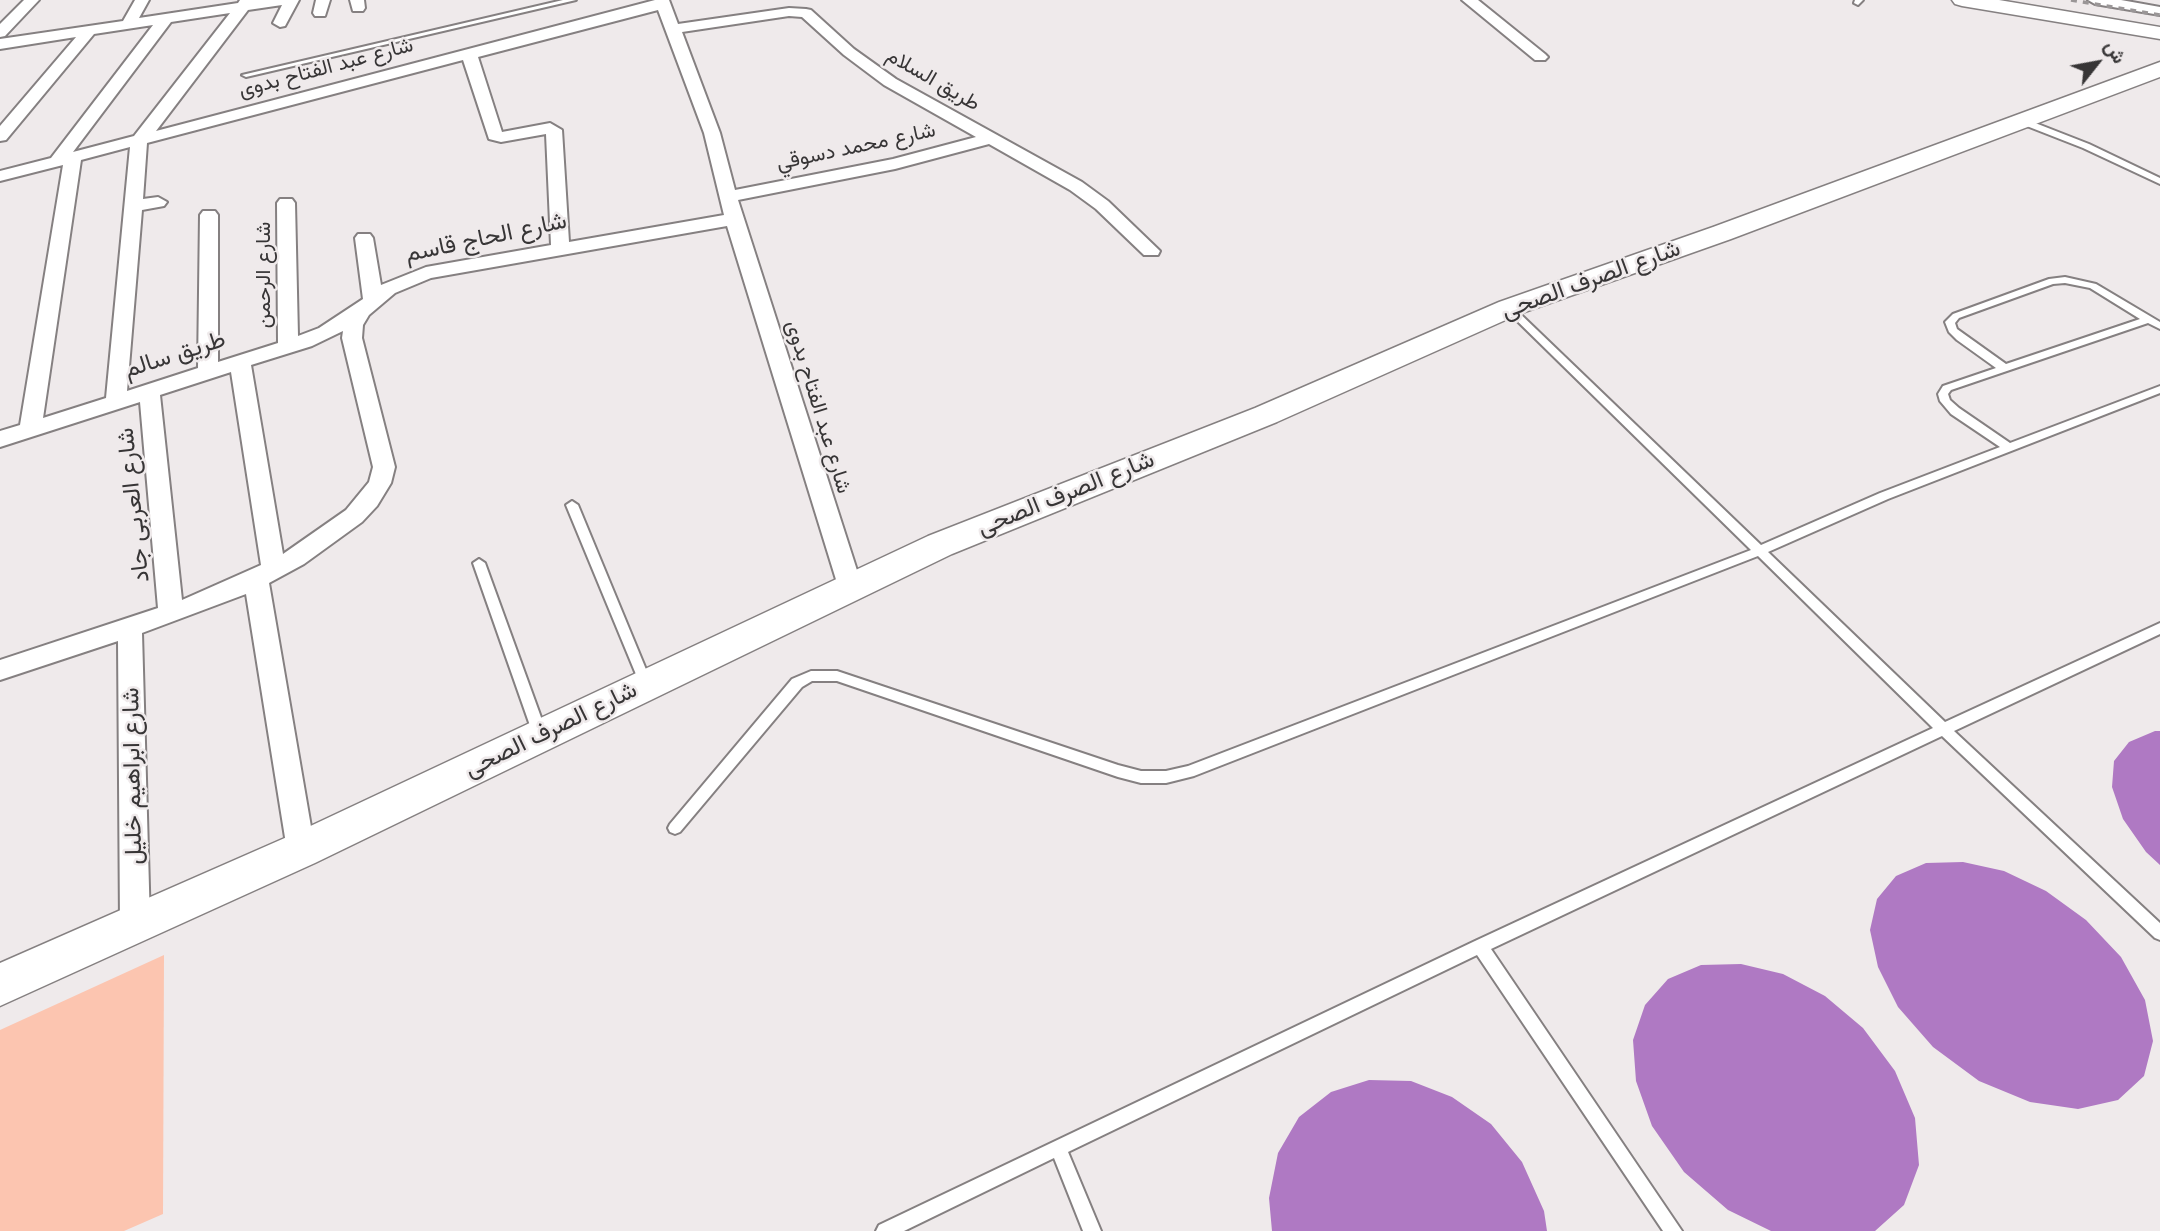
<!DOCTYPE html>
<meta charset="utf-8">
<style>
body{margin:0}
#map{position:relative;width:2160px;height:1231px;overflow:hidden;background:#efeaeb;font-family:Arial,Vazirmatn,sans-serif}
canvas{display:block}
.north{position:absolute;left:2062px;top:28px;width:70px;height:70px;-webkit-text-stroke:5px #efeaeb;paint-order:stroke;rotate:59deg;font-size:19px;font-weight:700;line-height:28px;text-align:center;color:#373536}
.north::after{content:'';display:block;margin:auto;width:24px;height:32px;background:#373536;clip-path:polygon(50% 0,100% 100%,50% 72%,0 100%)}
</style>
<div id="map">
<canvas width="2160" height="1231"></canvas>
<div class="north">ش</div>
</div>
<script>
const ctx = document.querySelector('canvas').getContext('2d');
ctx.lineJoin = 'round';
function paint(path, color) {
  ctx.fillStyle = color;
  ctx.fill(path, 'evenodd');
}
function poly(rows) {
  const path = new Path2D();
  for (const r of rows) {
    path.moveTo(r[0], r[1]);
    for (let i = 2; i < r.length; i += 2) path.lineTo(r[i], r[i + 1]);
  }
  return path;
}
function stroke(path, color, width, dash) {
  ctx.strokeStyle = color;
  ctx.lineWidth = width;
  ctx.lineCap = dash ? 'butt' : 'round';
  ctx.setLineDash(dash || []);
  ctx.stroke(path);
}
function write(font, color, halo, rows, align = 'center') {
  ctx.font = font + ' Arial,Vazirmatn,sans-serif';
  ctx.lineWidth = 5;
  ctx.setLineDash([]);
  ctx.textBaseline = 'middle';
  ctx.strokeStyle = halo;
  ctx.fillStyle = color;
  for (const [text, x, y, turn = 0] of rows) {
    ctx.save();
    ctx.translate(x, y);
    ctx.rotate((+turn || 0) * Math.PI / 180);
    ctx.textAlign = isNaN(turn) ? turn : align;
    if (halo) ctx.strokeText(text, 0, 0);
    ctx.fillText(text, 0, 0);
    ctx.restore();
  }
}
paint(poly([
 [164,955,163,1214,124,1231,0,1231,0,1030]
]), '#fcc5b0');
paint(poly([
 [2155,731,2160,731,2160,865,2146,852,2123,819,2112,787,2114,761,2129,742],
 [1963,862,2004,871,2046,891,2086,920,2121,957,2145,1000,2153,1041,2144,1076,2118,1100,2078,1109,2030,1102,1979,1081,1933,1047,1898,1007,1878,967,1870,930,1877,899,1896,876,1926,863],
 [1741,964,1783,974,1825,996,1863,1028,1895,1071,1915,1118,1919,1165,1904,1205,1875,1231,1771,1231,1728,1210,1684,1172,1652,1126,1636,1081,1633,1040,1645,1005,1668,979,1701,965],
 [1369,1080,1411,1081,1452,1097,1491,1124,1522,1162,1544,1211,1547,1231,1272,1231,1269,1198,1278,1153,1299,1117,1331,1092]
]), '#af79c3');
const lane = poly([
 [563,0,576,0,246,77,242,75,563,0],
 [1855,0,1863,0,1858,5,1854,3,1855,0],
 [2019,119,2025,119,2089,144,2160,178,2160,184,2083,148,2019,123,2019,119],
 [2065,277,2096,284,2160,322,2160,329,2148,323,1951,390,1948,394,1950,400,1959,408,2010,443,2160,386,2160,393,1888,499,1768,552,1945,722,2160,623,2160,634,1954,731,2160,923,2160,940,2155,938,1942,736,1491,949,1682,1231,1663,1231,1477,955,1068,1152,1101,1231,1083,1231,1054,1158,904,1231,876,1231,879,1225,1475,941,1933,728,1758,556,1194,776,1166,783,1141,783,1118,777,837,681,812,681,802,687,680,832,675,834,670,832,668,828,670,824,792,679,811,671,837,671,1118,765,1141,771,1166,771,1188,766,1751,550,1506,310,1506,306,1512,306,1761,545,1880,493,2000,447,1951,414,1940,401,1938,394,1943,386,1996,368,1957,340,1949,332,1945,322,1953,314,2049,279,2065,277],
 [2065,283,2090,288,2140,319,2006,364,1957,329,1955,323,1959,318,2053,284,2065,283],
 [572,501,578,505,652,684,651,688,646,689,641,688,640,684,566,505,572,501],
 [479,559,485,563,547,734,545,738,540,740,535,738,533,734,473,563,479,559]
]);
const street = poly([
 [24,0,39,0,5,36,0,37,0,24,24,0],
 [135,0,149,0,139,18,238,3,240,0,299,0,285,26,280,27,273,23,282,5,248,10,156,131,655,0,669,0,678,24,789,8,806,9,811,10,854,49,896,79,1082,182,1108,201,1160,251,1158,255,1144,255,1096,209,1070,190,989,144,895,169,738,200,862,586,858,593,850,595,842,593,838,586,727,226,431,278,395,293,369,315,363,325,362,338,395,467,391,483,377,506,362,522,304,564,269,583,315,850,311,859,301,863,291,859,287,850,246,594,142,633,150,924,145,934,135,938,125,934,120,924,118,641,0,680,0,660,158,608,140,402,0,447,0,431,20,425,63,165,0,181,0,171,51,158,153,25,94,34,6,140,0,141,0,126,76,37,0,49,0,39,123,21,135,0],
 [658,10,704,133,724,215,569,242,562,130,550,123,502,132,478,57,658,10],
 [230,13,134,136,73,152,171,22,230,13],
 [789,16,802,17,844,55,884,85,976,137,893,159,735,190,720,133,682,32,789,16],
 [463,60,489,139,501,142,546,134,551,245,426,267,381,285,373,238,370,234,358,234,355,238,363,299,319,328,298,336,295,203,292,199,280,199,277,203,278,343,218,362,218,215,215,211,203,211,200,215,198,368,127,391,142,210,164,206,167,202,158,197,143,199,147,143,463,60],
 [130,147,106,398,43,418,81,160,130,147],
 [343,331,342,338,373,467,369,482,346,510,283,554,251,365,312,346,343,331],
 [231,372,261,565,182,600,160,395,231,372],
 [316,0,330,0,325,16,315,16,313,13,316,0],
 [350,0,364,0,365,8,363,11,353,11,350,0],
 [1462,0,1478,0,1545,54,1548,57,1545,60,1535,60,1462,0],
 [2088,0,2121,0,2160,7,2160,15,2095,4,2088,0]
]);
const secondary = poly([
 [1952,0,1999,0,2160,27,2160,39,1962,6,1955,4,1952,0],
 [2160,62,2160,77,1731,239,1519,314,1277,422,952,554,315,863,0,1006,0,963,287,837,928,536,1255,408,1499,302,1713,227,2160,62]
]);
stroke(lane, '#858081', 4);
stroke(street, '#858081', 4);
stroke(secondary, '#858081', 3);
paint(lane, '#fff');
paint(street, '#fff');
paint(secondary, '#fff');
stroke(poly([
 [2071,0,2160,15]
]), '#9a9697', 3.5, [6, 6]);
write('21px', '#373536', '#efeaeb', [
 ["شارع عبد الفتاح بدوى",326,68,-15],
 ["طريق السلام",933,80,30],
 ["شارع محمد دسوقي",856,147,-12],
 ["شارع الرحمن",264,275,-90],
 ["شارع عبد الفتاح بدوى",818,407,73]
]);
write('24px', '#373536', '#efeaeb', [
 ["شارع الحاج قاسم",486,238,-12],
 ["شارع الصرف الصحى",1591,280,-20],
 ["طريق سالم",175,355,-18],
 ["شارع الصرف الصحى",1066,494,-22],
 ["شارع العربى جاد",134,505,-96],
 ["شارع الصرف الصحى",551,730,-26],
 ["شارع ابراهيم خليل",133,776,-91]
]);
</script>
